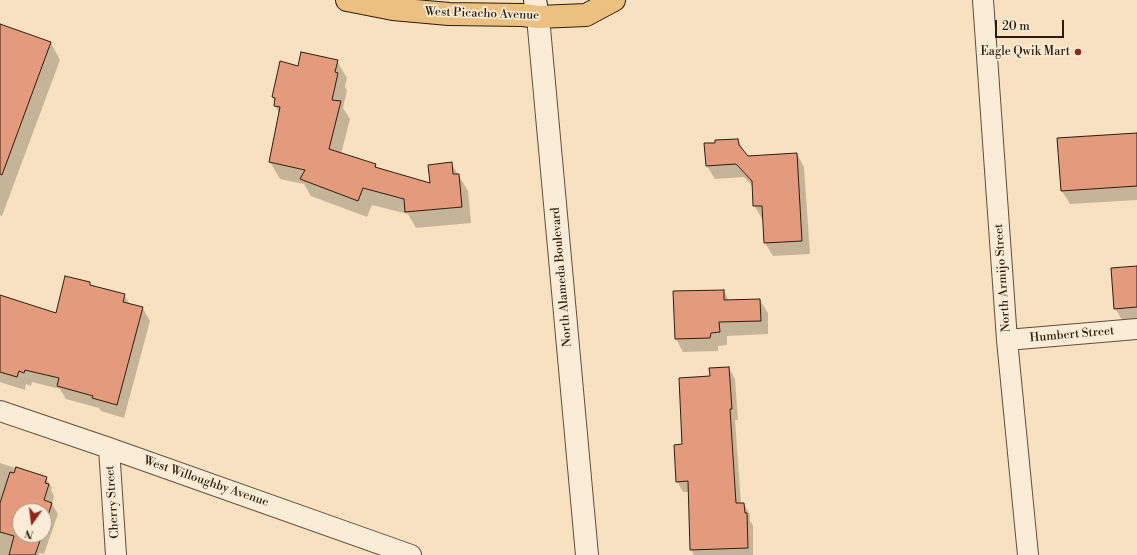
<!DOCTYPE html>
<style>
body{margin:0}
#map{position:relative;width:1137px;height:555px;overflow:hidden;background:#f8e1c0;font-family:"Libre Bodoni",serif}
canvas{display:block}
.north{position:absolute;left:12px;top:503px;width:40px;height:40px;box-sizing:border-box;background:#faecd6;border:1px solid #a89986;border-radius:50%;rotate:194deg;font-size:11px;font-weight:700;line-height:16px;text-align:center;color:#2e1d0e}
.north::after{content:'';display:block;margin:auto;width:14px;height:18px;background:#8f2418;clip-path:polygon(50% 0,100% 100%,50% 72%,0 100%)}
.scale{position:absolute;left:995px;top:20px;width:69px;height:18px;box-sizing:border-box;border:2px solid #2e1d0e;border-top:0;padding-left:5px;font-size:12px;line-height:14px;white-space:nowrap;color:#2e1d0e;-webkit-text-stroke:3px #faecd6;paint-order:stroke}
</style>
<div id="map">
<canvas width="1137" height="555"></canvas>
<div class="north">N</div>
<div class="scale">20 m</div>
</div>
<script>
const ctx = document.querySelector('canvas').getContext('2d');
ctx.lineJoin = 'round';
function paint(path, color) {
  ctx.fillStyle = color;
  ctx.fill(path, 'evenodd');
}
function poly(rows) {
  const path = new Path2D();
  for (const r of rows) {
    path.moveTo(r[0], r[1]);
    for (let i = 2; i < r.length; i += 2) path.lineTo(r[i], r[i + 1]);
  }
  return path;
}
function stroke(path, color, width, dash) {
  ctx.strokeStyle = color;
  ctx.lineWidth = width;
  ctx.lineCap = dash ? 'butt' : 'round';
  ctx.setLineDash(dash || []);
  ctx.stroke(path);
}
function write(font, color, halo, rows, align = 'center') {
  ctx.font = font + ' "Libre Bodoni",serif';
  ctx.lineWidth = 3.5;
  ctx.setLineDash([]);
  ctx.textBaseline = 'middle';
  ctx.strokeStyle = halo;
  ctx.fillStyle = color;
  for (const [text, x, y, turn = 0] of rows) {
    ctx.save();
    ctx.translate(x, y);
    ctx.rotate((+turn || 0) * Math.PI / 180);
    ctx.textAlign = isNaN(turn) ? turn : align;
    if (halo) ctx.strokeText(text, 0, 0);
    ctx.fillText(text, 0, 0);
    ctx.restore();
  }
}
paint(poly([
 [0,25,51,43,60,60,2,216,0,215],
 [337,61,347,78,345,87,347,90,343,108,350,119,341,154,375,165,377,169,431,184,451,163,468,191,471,223,416,228,408,214,372,205,367,217,311,196,304,184,280,179,270,162,279,113,275,105,275,101,273,97,298,67],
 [1137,134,1137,200,1070,204,1062,191,1058,139],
 [738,140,748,158,797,154,804,167,810,254,773,256,765,243,764,219,762,219,754,205,753,187,744,177,715,179,707,166],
 [1137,267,1137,324,1125,325,1115,308],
 [90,283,92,286,124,295,130,304,142,307,150,321,124,418,101,411,99,408,66,399,60,389,32,382,31,386,26,384,25,390,0,382,0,296,57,314],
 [724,291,729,301,760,300,768,313,768,334,727,336,727,345,718,346,718,351,683,352,676,339,674,292],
 [729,368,735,379,738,420,735,420,741,504,744,504,750,515,750,521,753,525,753,555,694,555,691,549,689,492,683,492,677,481,683,445,711,377],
 [0,463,46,478,52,488,51,490,54,496,52,504,58,514,44,554,39,553,39,555,0,555],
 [20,511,44,511,44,535,20,535]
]), '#0003');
const building = poly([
 [0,24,51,42,2,175,0,174,0,24],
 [301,52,338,60,335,72,338,73,332,100,341,101,329,149,376,164,375,167,430,183,428,165,452,162,453,174,459,174,462,207,405,212,404,199,363,188,358,201,300,179,305,170,269,162,280,107,274,106,275,98,272,97,280,61,298,66,301,52],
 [1137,133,1137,186,1061,191,1057,138,1137,133],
 [738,139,739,145,748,156,797,153,802,241,764,243,762,206,753,206,752,181,736,164,706,166,704,143,715,143,715,140,738,139],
 [1137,266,1137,307,1114,309,1111,268,1137,266],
 [65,276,90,282,90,285,125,294,123,302,143,307,117,405,92,398,93,396,57,386,59,378,25,370,24,373,19,371,17,377,0,372,0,295,56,313,65,276],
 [724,290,724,300,760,299,761,321,719,322,720,332,711,333,710,338,675,339,673,291,724,290],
 [729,367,732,409,730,409,736,503,744,503,745,513,747,513,748,548,690,550,688,481,676,482,674,445,682,444,679,378,710,376,709,368,729,367],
 [16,467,47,477,45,483,49,484,44,500,52,503,44,528,44,511,20,511,20,535,42,535,35,555,9,555,14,536,0,532,0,503,10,472,14,473,16,467]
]);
paint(building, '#e39a7d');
stroke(building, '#2e1d0e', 1);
const minor = poly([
 [983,0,1007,340,1028,555],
 [1007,340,1137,329],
 [0,411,109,448,411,555],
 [109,448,116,555]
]);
const tertiary = poly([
 [538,17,587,555]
]);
const secondary = poly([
 [535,0,538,17]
]);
const primary = poly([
 [347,0,393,9,449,14,523,15,538,17,586,15,614,0]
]);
stroke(minor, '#604e3a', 22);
stroke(tertiary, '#604e3a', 24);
stroke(secondary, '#2e1d0e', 24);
stroke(primary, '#2e1d0e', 24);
stroke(minor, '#faecd6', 20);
stroke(tertiary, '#faecd6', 22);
stroke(secondary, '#faecd6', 22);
stroke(primary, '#ecc080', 22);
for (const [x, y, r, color] of [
 [1078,52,4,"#8f2418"]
]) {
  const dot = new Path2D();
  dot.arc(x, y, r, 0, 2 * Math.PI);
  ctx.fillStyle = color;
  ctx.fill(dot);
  stroke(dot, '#faecd6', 1.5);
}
write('12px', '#2e1d0e', '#faecd6', [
 ["West Picacho Avenue",482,14,2],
 ["North Alameda Boulevard",562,277,-95],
 ["North Armijo Street",1003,278,-94],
 ["Humbert Street",1072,335,-5],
 ["West Willoughby Avenue",206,482,19],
 ["Cherry Street",113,502,-94]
]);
write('12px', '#2e1d0e', '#faecd6', [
 ["Eagle Qwik Mart",1070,52]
], 'right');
</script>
